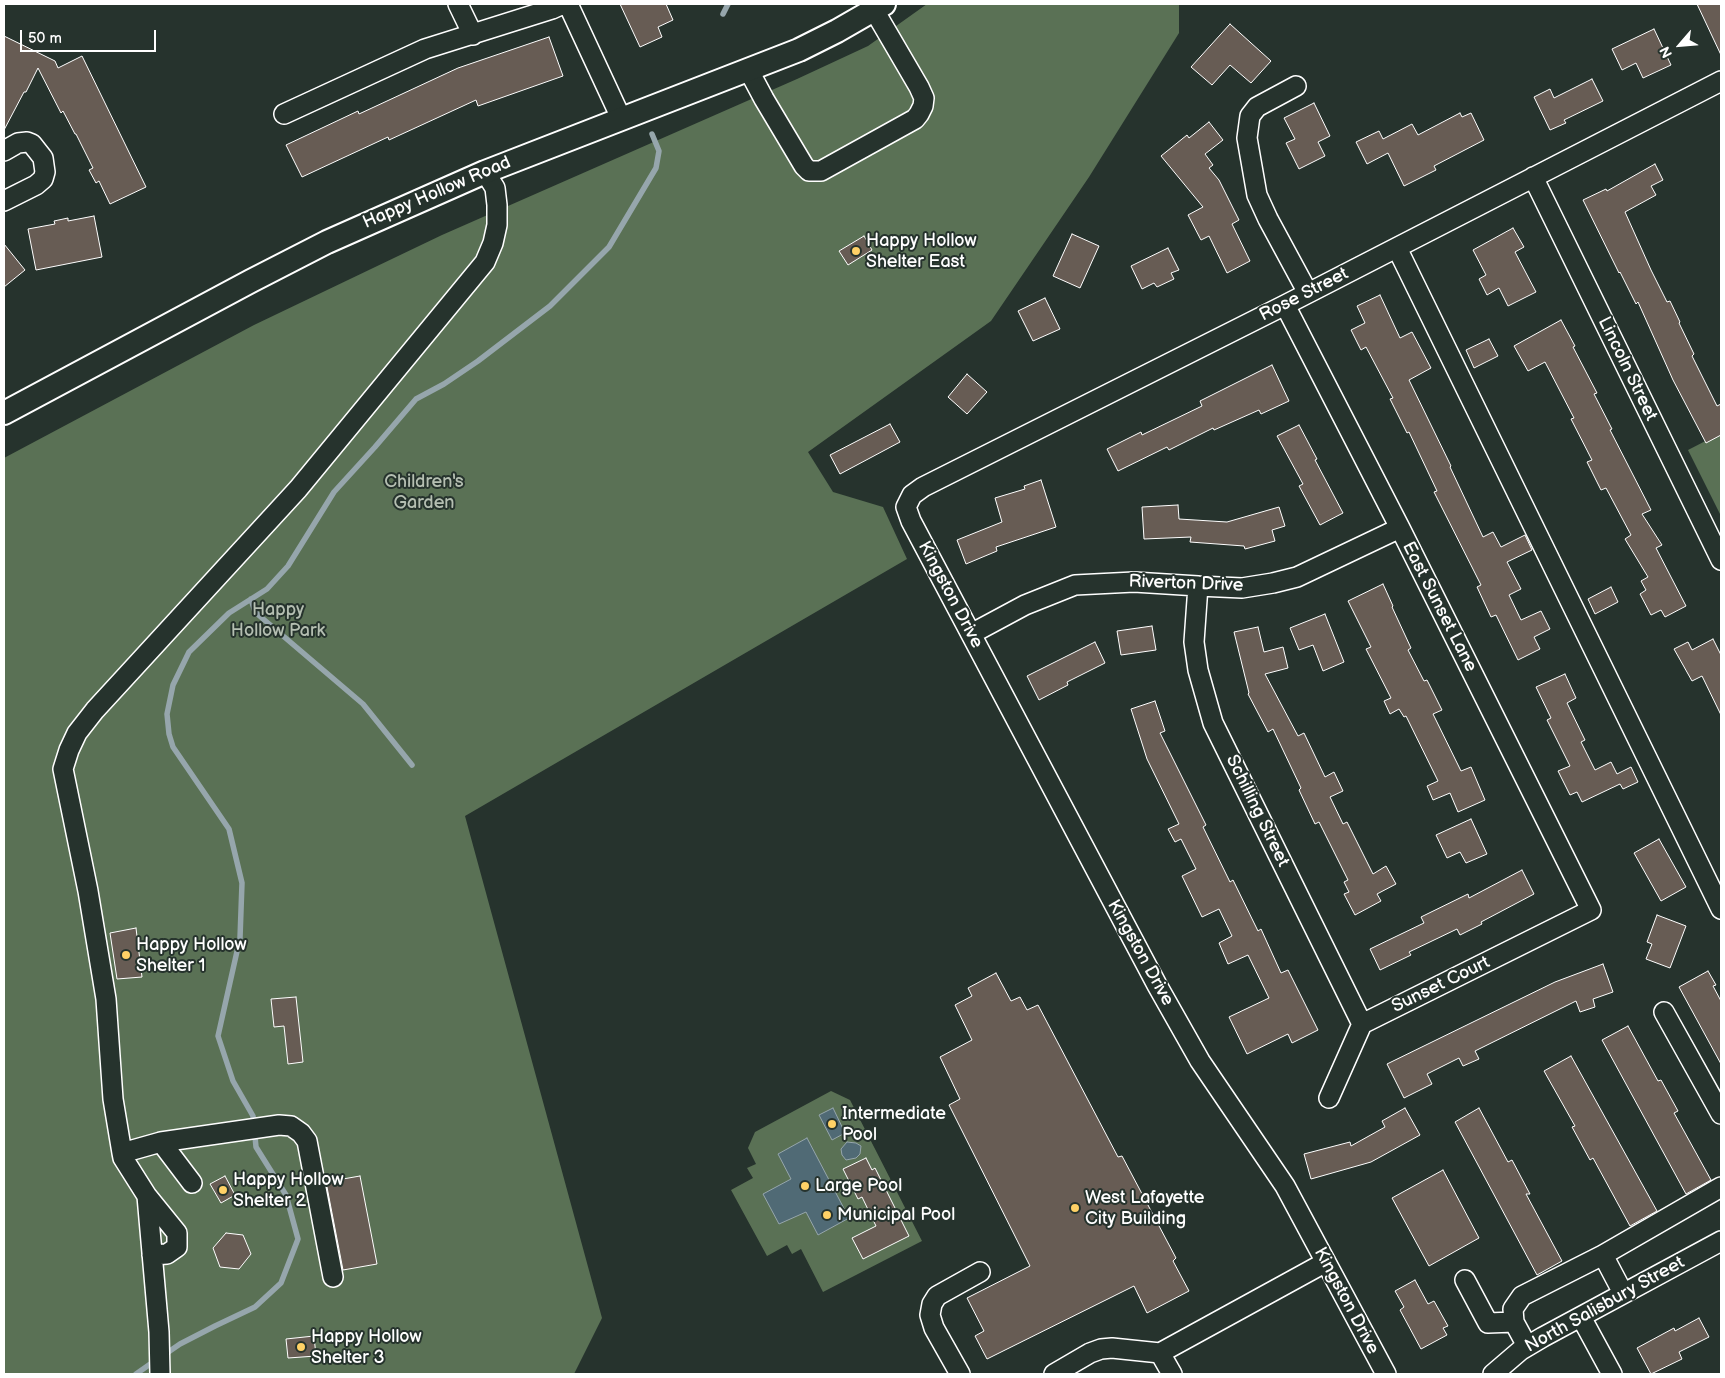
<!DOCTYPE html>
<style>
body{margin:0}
#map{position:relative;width:1725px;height:1378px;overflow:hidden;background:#26332d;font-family:"Balsamiq Sans",sans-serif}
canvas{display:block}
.frame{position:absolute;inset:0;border:5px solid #fff;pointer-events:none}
.north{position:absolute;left:1655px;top:20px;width:50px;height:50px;-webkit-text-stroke:4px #26332d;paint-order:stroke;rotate:243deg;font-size:14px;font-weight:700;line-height:20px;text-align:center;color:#fff}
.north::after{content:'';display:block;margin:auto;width:18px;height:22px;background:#fff;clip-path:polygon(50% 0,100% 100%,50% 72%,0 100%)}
.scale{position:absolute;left:20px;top:30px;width:136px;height:22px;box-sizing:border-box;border:2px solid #fff;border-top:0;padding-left:6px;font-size:15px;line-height:18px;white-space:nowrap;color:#fff;-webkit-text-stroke:4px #26332d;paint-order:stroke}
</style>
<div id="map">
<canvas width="1725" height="1378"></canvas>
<div class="frame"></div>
<div class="north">N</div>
<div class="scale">50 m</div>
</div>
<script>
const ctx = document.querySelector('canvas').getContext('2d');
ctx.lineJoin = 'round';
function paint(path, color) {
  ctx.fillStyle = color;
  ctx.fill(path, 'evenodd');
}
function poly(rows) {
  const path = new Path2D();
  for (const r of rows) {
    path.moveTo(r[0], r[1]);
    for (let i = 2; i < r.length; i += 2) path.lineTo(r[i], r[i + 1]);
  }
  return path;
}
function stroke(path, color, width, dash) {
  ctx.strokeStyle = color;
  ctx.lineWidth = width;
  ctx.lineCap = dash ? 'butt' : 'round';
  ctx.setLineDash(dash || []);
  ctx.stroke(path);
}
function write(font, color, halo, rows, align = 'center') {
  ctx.font = font + ' "Balsamiq Sans",sans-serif';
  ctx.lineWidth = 4;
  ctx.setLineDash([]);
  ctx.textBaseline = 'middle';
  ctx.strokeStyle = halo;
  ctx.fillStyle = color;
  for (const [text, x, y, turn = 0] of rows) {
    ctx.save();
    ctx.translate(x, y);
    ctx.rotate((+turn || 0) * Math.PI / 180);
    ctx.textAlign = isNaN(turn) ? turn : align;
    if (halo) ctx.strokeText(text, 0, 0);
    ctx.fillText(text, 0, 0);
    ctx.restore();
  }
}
paint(poly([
 [927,4,1179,4,1179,33,1089,177,991,321,808,452,833,492,883,507,907,559,465,816,602,1318,574,1374,4,1374,4,458,254,325,442,235,797,79,868,46],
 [1721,433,1721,516,1688,450],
 [831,1091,850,1100,922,1241,823,1292,801,1249,792,1254,787,1245,767,1256,731,1190,753,1178,747,1168,756,1164,748,1148,755,1132]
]), '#5a7155');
const water = poly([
 [833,1108,845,1133,832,1140,819,1115,833,1108],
 [807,1138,849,1218,818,1235,806,1212,779,1224,763,1194,791,1179,778,1154,807,1138],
 [847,1142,856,1143,861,1146,860,1154,856,1158,846,1160,842,1155,841,1149,847,1142]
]);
paint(water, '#506a75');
stroke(water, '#96a6ac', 1);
stroke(poly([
 [723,14,728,4],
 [251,599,255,612,363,704,412,765],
 [164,1355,180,1344,215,1326,255,1307,281,1283,298,1239,286,1195,256,1147,253,1116,233,1081,218,1036,240,938,242,883,229,829,173,747,169,734,167,714,173,685,189,652,229,613,267,589,288,566,334,492,375,447,416,399,444,384,478,361,550,306,609,247,656,168,659,151,652,134],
 [136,1374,156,1360]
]), '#96a6ac', 5.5);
const building = poly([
 [620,4,666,4,673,20,658,27,662,37,640,47,620,4],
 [1697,4,1721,4,1721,55,1697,4],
 [1230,24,1271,61,1251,83,1230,65,1212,85,1191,67,1230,24],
 [1654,29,1671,65,1643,78,1636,63,1622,70,1612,49,1654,29],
 [4,36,55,61,58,68,82,56,146,187,110,204,99,181,96,183,89,170,93,168,76,134,75,134,63,111,61,113,38,68,26,92,24,92,4,130,4,36],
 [549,37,563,76,478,106,476,100,389,140,388,137,302,177,286,145,358,111,359,114,458,68,549,37],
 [1592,79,1603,101,1564,120,1566,123,1550,130,1534,97,1550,89,1554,98,1592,79],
 [1314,103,1330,136,1318,142,1325,156,1299,169,1286,143,1295,139,1284,118,1314,103],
 [1460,113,1462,117,1471,113,1484,140,1434,166,1436,170,1404,186,1388,153,1367,164,1356,142,1379,131,1383,139,1412,124,1418,135,1460,113],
 [1209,122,1223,140,1205,154,1213,165,1209,168,1219,180,1239,220,1232,224,1250,261,1227,273,1209,236,1201,240,1188,215,1203,207,1161,156,1187,135,1189,138,1209,122],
 [1655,164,1663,180,1651,186,1656,195,1625,212,1651,270,1667,302,1670,301,1680,322,1679,323,1694,354,1692,356,1717,406,1721,404,1721,435,1706,443,1673,380,1638,302,1636,304,1620,272,1619,273,1583,200,1606,189,1607,191,1655,164],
 [94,216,102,257,36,270,28,229,55,224,54,221,68,218,68,221,94,216],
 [1513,228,1524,247,1515,252,1536,292,1508,306,1499,288,1487,295,1479,279,1486,275,1473,250,1513,228],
 [1072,234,1099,246,1080,288,1053,276,1072,234],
 [864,236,872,250,848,265,839,251,864,236],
 [4,244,25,270,4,287,4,244],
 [1168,248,1179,270,1171,273,1174,279,1157,287,1154,283,1142,289,1131,266,1168,248],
 [1380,295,1400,338,1412,332,1431,368,1409,380,1451,466,1450,467,1483,537,1493,532,1501,547,1525,535,1532,550,1507,562,1521,589,1509,595,1521,620,1541,611,1550,629,1534,637,1540,649,1518,660,1496,615,1491,617,1477,587,1481,585,1434,492,1437,491,1409,432,1407,433,1390,399,1393,398,1366,347,1361,350,1351,330,1365,323,1357,306,1380,295],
 [1045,298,1060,329,1033,341,1018,311,1045,298],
 [1561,320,1575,346,1573,347,1597,393,1594,394,1612,429,1610,430,1651,510,1642,514,1662,545,1656,548,1686,606,1665,617,1661,610,1651,615,1640,594,1646,590,1641,581,1648,577,1625,539,1631,535,1606,488,1601,490,1587,462,1592,460,1571,419,1574,418,1545,362,1528,371,1514,346,1561,320],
 [1489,339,1498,356,1474,368,1466,350,1489,339],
 [1272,365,1289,401,1261,414,1259,410,1214,430,1213,428,1169,450,1167,447,1118,471,1107,449,1141,432,1142,435,1202,406,1200,401,1272,365],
 [967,374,987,392,967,414,948,397,967,374],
 [890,424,900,442,840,474,830,455,890,424],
 [1299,425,1317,459,1315,460,1343,513,1320,525,1299,486,1303,484,1277,436,1299,425],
 [1041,480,1056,527,996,547,997,551,966,564,957,540,1002,522,995,498,1025,489,1024,486,1041,480],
 [1178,505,1179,519,1227,522,1279,507,1285,526,1272,530,1275,541,1245,549,1244,546,1190,542,1191,537,1144,539,1142,507,1178,505],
 [1383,584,1393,606,1392,607,1411,648,1408,650,1424,681,1427,680,1442,710,1433,714,1461,771,1471,767,1485,800,1458,812,1450,793,1433,800,1427,786,1438,781,1406,716,1404,717,1399,709,1390,714,1384,701,1391,698,1366,649,1371,647,1348,601,1383,584],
 [1611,587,1618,602,1595,614,1588,599,1611,587],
 [1325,614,1344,662,1323,671,1313,645,1299,650,1290,628,1325,614],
 [1152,626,1156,650,1121,655,1117,631,1152,626],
 [1258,627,1264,652,1283,647,1288,668,1265,674,1298,736,1304,733,1325,777,1334,772,1343,791,1330,797,1343,824,1347,822,1373,874,1386,866,1396,884,1377,894,1381,901,1355,915,1344,894,1349,892,1344,882,1348,880,1319,822,1315,824,1299,790,1301,788,1273,729,1268,732,1248,694,1249,693,1234,632,1258,627],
 [1713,639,1721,655,1721,715,1702,676,1692,681,1674,649,1688,642,1692,650,1713,639],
 [1095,642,1105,663,1067,682,1068,685,1039,700,1027,676,1095,642],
 [1565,674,1576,698,1567,703,1585,740,1581,742,1595,770,1611,762,1617,774,1631,767,1638,782,1623,789,1620,784,1582,802,1577,792,1570,795,1558,771,1570,766,1547,720,1551,718,1536,687,1565,674],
 [1155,701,1165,731,1160,733,1206,825,1203,827,1230,882,1233,880,1258,931,1261,929,1281,973,1288,970,1318,1030,1292,1043,1288,1034,1247,1054,1229,1017,1269,998,1248,955,1228,964,1219,943,1232,936,1219,909,1202,917,1182,876,1196,869,1181,839,1175,842,1168,829,1179,824,1147,759,1131,709,1155,701],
 [1471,819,1487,854,1466,863,1460,852,1447,858,1436,835,1471,819],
 [1659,839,1686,887,1661,901,1634,853,1659,839],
 [1522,870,1534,894,1481,922,1482,924,1460,935,1457,929,1409,952,1411,955,1380,970,1370,949,1424,923,1421,917,1468,894,1469,898,1522,870],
 [1657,915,1686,926,1670,968,1646,959,1652,944,1647,942,1657,915],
 [136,928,142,977,117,979,110,933,136,928],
 [1603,964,1613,992,1593,999,1595,1007,1580,1012,1576,1001,1475,1051,1479,1059,1463,1066,1459,1058,1427,1074,1432,1084,1404,1098,1387,1064,1555,982,1603,964],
 [1708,971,1716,985,1713,986,1721,1001,1721,1064,1679,987,1708,971],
 [996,973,1011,1001,1020,997,1027,1010,1038,1005,1118,1157,1122,1156,1176,1258,1173,1261,1189,1291,1147,1313,1134,1286,987,1359,975,1336,984,1331,967,1298,1030,1266,949,1105,960,1099,940,1057,972,1040,955,1005,972,996,968,988,996,973],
 [296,997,303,1062,288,1064,284,1026,274,1027,271,999,296,997],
 [1628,1026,1658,1081,1661,1080,1678,1111,1674,1113,1711,1180,1686,1194,1602,1040,1628,1026],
 [1571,1056,1657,1211,1630,1226,1593,1158,1590,1160,1572,1127,1575,1126,1544,1071,1571,1056],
 [1405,1108,1420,1135,1371,1162,1311,1179,1304,1154,1350,1142,1351,1146,1385,1127,1382,1121,1405,1108],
 [1479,1108,1508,1162,1512,1160,1530,1194,1526,1194,1562,1261,1537,1275,1455,1122,1479,1108],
 [866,1158,872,1170,875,1168,909,1236,863,1259,852,1238,876,1226,862,1197,858,1199,843,1169,866,1158],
 [1443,1170,1479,1238,1429,1266,1392,1198,1443,1170],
 [225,1176,235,1195,221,1203,210,1184,225,1176],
 [360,1176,377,1264,343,1270,326,1182,360,1176],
 [226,1233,243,1235,251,1254,239,1269,220,1267,213,1248,226,1233],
 [1415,1280,1428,1304,1434,1301,1448,1326,1443,1328,1447,1335,1421,1349,1400,1310,1404,1307,1395,1291,1415,1280],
 [1699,1318,1709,1337,1679,1352,1682,1359,1651,1374,1637,1348,1674,1328,1675,1331,1699,1318],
 [314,1336,316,1356,288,1358,286,1339,314,1336]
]);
paint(building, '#675c54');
stroke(building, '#fff', 1);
const minor = poly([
 [458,4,473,35],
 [568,4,621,118],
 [748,69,764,99,804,166,809,171,821,171,915,119,919,114,923,106,924,98,919,87,874,10],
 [1296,86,1257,107,1250,116,1247,138,1257,195,1268,219,1308,293],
 [284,114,425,49,552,9,563,4],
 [4,151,18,143,27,142,32,144,43,158,45,172,43,179,36,185,4,201],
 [1533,177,1721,560],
 [1397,248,1721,909],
 [1285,305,1400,528,1591,910,1362,1024,1329,1098],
 [1198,586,1194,642,1198,670,1213,723,1362,1024],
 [971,634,1025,605,1075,585,1134,582,1198,586,1242,588,1273,583,1297,577,1400,528],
 [1664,1012,1721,1114],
 [161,1142,279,1125,291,1126,301,1133,307,1141,333,1277],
 [122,1153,161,1142,192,1183],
 [147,1196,177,1233,177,1247,167,1254,152,1255],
 [1603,1255,1623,1293],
 [1465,1280,1488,1323,1514,1322],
 [1581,1317,1612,1374],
 [1527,1346,1514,1322,1513,1309,1522,1296,1603,1255,1721,1187],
 [160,1374,159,1332,147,1196,123,1158,122,1153,113,1099,106,999,88,891,63,769,69,750,77,733,95,710,298,489,485,262,493,243,497,225,497,205,495,188,485,172],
 [960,1374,934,1328,930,1315,932,1304,937,1296,980,1272],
 [1054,1374,1090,1353,1101,1349,1112,1348,1160,1353],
 [1172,1374,1160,1353,1326,1262],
 [1386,1374,1285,1186,1200,1061,1157,985,911,521,906,507,912,495,923,487,1285,305,1721,81],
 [1493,1374,1521,1350,1543,1337,1721,1241]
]);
const major = poly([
 [4,413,251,281,327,242,485,172,799,50,837,31,884,4]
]);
stroke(minor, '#fff', 22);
stroke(major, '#fff', 26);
stroke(minor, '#26332d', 19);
stroke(major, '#26332d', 22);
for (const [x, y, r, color] of [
 [856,251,5,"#ffd166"],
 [126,955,5,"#ffd166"],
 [832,1124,5,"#ffd166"],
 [805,1186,5,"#ffd166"],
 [223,1190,5,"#ffd166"],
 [1075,1208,5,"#ffd166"],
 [827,1215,5,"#ffd166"],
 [301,1347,5,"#ffd166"]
]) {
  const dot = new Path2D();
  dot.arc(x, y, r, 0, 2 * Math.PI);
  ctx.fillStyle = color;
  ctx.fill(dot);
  stroke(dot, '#26332d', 2);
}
write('18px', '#fff', '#26332d', [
 ["Happy Hollow Road",437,193,-23],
 ["Rose Street",1304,295,-27],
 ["Lincoln Street",1627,369,64],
 ["Riverton Drive",1186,584,2],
 ["Kingston Drive",950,595,62],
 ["East Sunset Lane",1439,607,63],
 ["Schilling Street",1257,811,64],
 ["Kingston Drive",1140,953,61],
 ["Sunset Court",1441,985,-26],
 ["Kingston Drive",1346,1301,62],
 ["North Salisbury Street",1605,1305,-29]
]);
write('18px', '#fff', '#26332d', [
 ["Happy Hollow",866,241],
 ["Shelter East",866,262],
 ["Happy Hollow",136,945],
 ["Shelter 1",136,966],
 ["Intermediate",842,1114],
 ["Pool",842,1135],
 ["Happy Hollow",233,1180],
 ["Shelter 2",233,1201],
 ["Large Pool",815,1186],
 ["West Lafayette",1085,1198],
 ["City Building",1085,1219],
 ["Municipal Pool",837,1215],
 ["Happy Hollow",311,1337],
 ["Shelter 3",311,1358]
], 'left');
write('18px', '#b5bfb2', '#26332d', [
 ["Children's",424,482],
 ["Garden",424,503],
 ["Happy",278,610],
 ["Hollow Park",278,631]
]);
</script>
